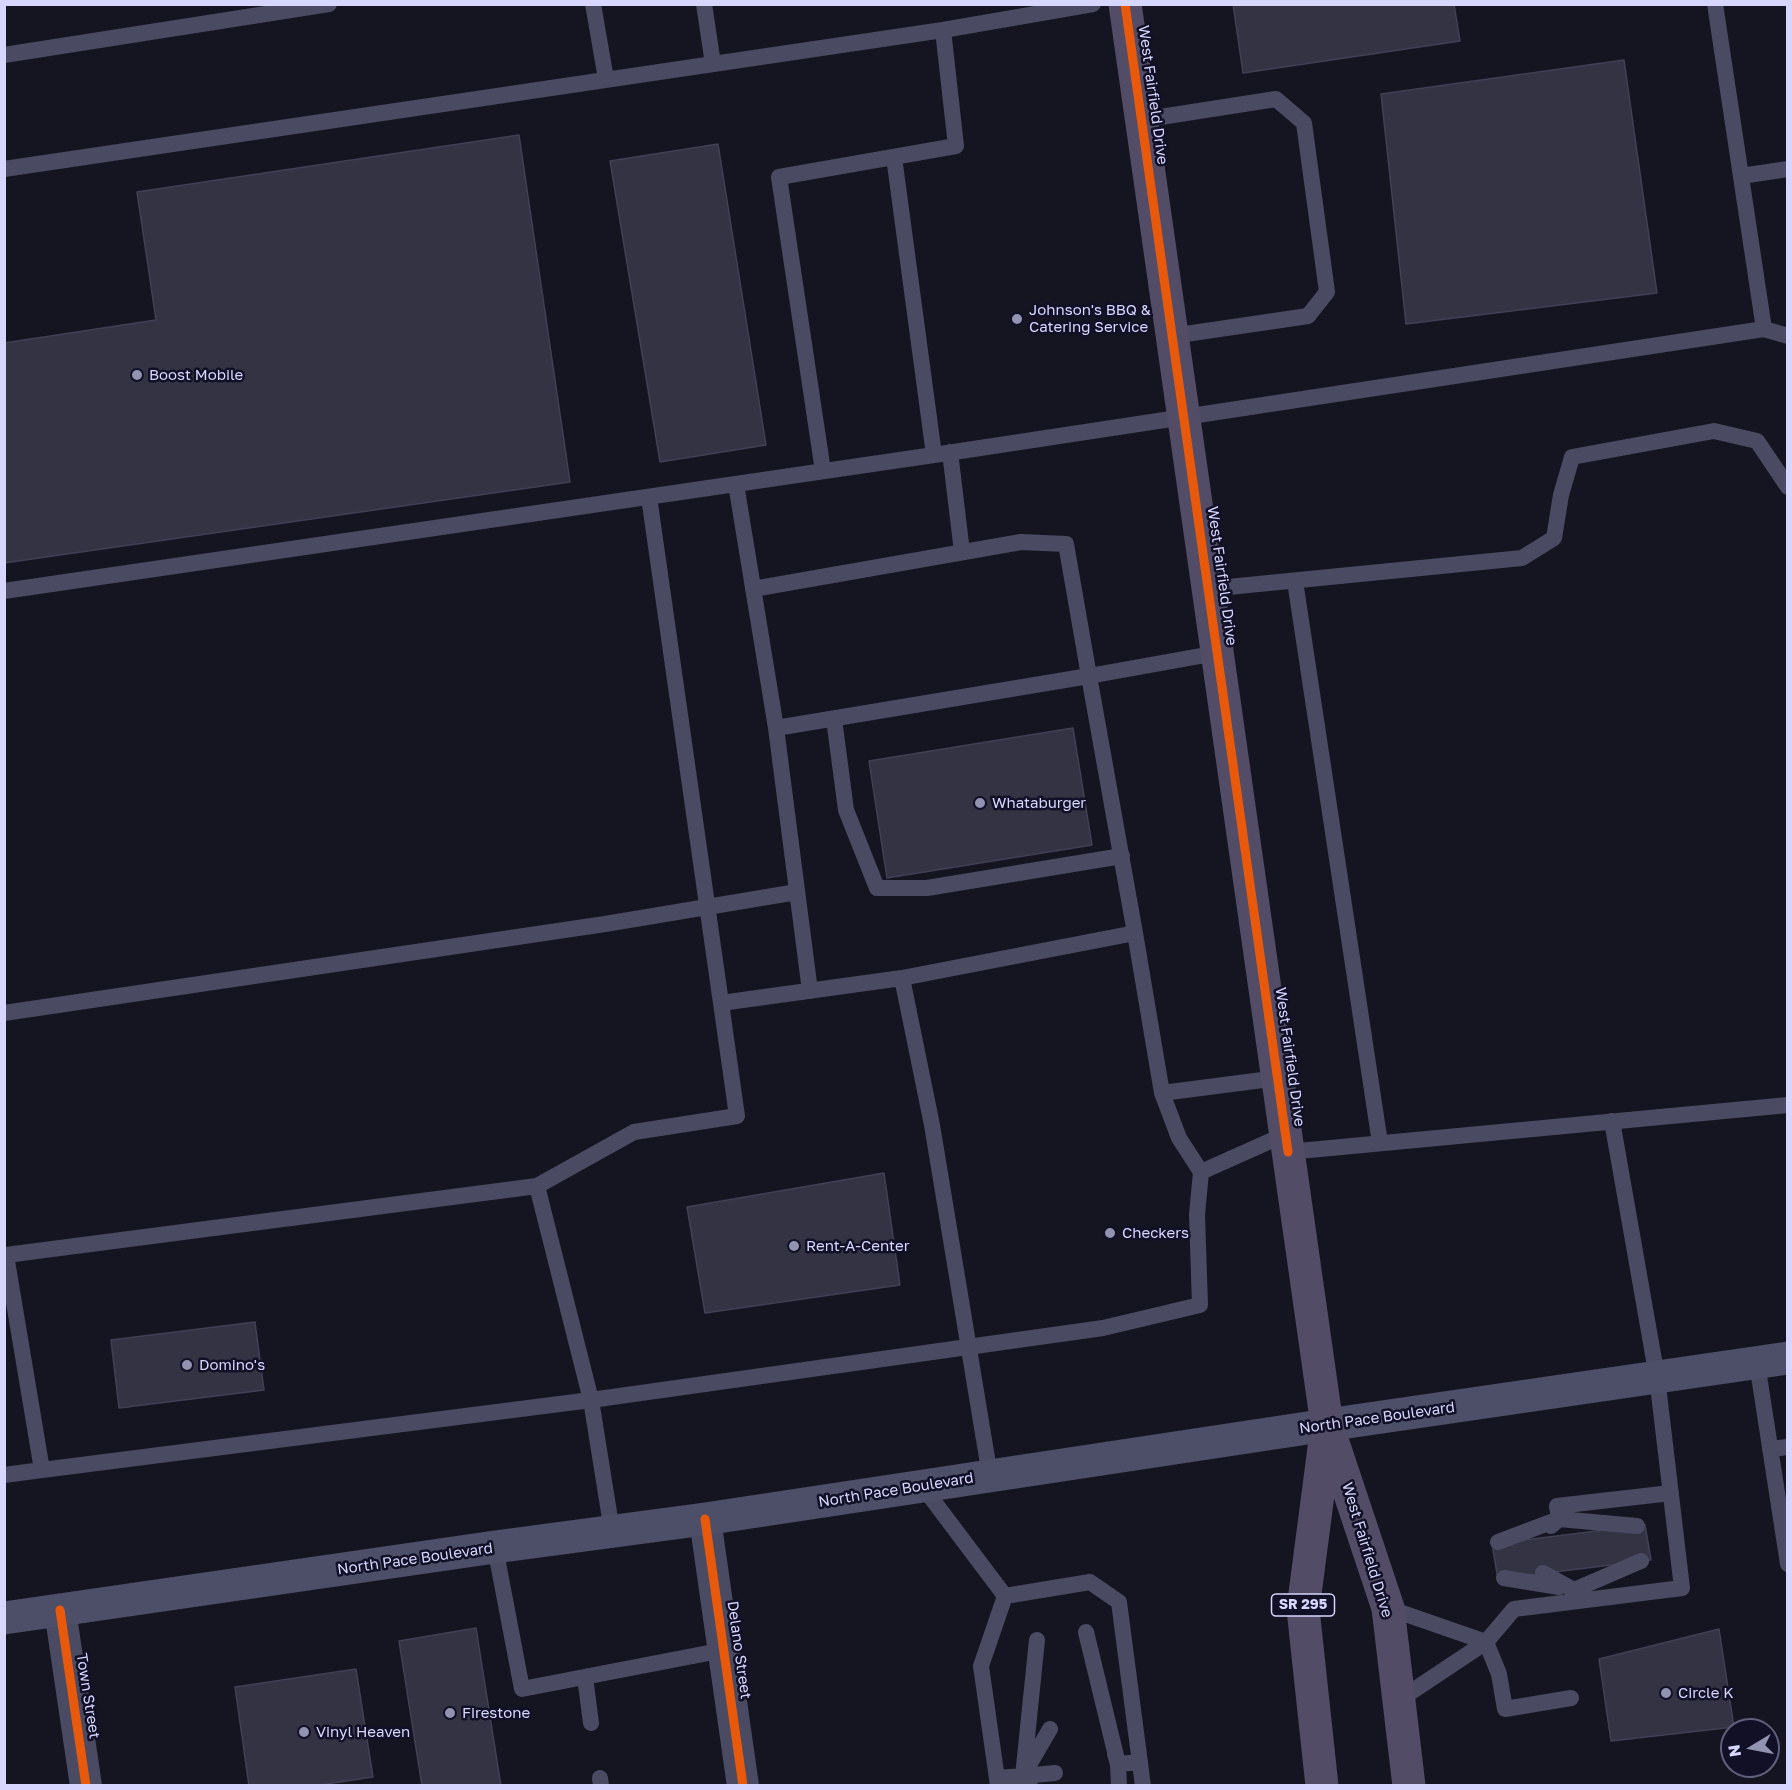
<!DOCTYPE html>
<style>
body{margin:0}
#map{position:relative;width:1792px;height:1790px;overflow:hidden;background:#151521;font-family:"Golos Text",sans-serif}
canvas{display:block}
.frame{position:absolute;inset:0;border:6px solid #d6d6fe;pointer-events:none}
.north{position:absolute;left:1720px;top:1718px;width:60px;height:60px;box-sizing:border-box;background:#111026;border:2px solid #605f7c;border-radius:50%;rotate:260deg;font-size:16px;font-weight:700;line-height:24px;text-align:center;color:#d6d6fe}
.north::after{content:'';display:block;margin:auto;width:21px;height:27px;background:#9292b1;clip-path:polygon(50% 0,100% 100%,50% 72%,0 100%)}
</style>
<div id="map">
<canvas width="1792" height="1790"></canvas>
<div class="frame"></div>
<div class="north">N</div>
</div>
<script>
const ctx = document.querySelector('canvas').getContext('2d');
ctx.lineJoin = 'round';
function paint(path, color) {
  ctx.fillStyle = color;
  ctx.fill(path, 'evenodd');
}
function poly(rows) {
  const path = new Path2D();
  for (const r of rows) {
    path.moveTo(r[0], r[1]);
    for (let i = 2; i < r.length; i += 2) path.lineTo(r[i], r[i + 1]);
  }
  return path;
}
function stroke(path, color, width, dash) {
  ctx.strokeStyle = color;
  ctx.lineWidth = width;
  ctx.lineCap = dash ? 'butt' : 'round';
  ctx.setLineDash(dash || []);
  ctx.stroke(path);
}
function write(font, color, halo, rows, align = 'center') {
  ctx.font = font + ' "Golos Text",sans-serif';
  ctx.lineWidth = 5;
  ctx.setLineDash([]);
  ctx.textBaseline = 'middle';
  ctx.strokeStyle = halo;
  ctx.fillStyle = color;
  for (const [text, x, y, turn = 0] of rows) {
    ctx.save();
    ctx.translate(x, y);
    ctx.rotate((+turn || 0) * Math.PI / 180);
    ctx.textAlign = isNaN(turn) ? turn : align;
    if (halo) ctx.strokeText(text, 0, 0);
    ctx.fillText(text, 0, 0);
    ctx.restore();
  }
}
const building = poly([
 [1233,4,1454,4,1460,41,1243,73,1233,4],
 [1624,60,1657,293,1406,324,1381,94,1624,60],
 [519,135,570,482,4,563,4,343,156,320,137,192,519,135],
 [718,144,766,445,660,462,610,161,718,144],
 [1073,728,1092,845,887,878,869,761,1073,728],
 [884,1173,900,1285,705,1313,687,1207,884,1173],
 [255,1322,264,1390,119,1408,111,1340,255,1322],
 [1645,1525,1651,1560,1498,1579,1492,1544,1645,1525],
 [476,1628,501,1786,422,1786,399,1641,476,1628],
 [1719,1629,1734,1727,1611,1741,1599,1659,1719,1629],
 [356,1669,373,1777,313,1786,249,1786,235,1687,356,1669]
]);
paint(building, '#333343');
stroke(building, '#414055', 1.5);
stroke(poly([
 [593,4,606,79],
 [704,4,713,64],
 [1715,4,1764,329],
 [4,55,329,4],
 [1141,120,1276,99,1304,123,1327,292,1308,316,1172,336],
 [894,157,934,455],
 [4,169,943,30],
 [1741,176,1788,169],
 [950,452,962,552],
 [823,471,779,177,956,146,943,30,1093,4],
 [736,484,776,728,810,991],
 [649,497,721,1003],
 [1295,581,1380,1143],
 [753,589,1021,542,1066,544,1089,676,1217,653],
 [1208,589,1522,558,1554,538,1561,495,1572,457,1714,431,1757,441,1788,487],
 [4,591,934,455,1764,329,1788,336],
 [834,719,846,810,877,888,927,888,1122,856],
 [776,728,1089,676,1135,933],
 [902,978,1135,933,1162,1093,1179,1138,1201,1172],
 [4,1013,605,924,797,892],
 [1162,1093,1278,1078],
 [1288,1152,1788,1105],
 [537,1186,591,1400,612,1531],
 [1757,1363,1788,1564],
 [1770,1449,1788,1447],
 [42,1470,591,1400,1103,1328,1200,1305,1197,1215,1201,1172,1286,1134],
 [4,1475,42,1470,6,1255,537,1186,634,1132,737,1116,721,1003,902,978,932,1125,990,1476],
 [923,1487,1005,1596],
 [1551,1526,1559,1519,1637,1526],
 [1498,1542,1559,1519,1557,1506,1671,1493],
 [495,1547,522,1689,724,1650],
 [1543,1573,1574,1590,1641,1561],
 [1504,1578,1559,1587],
 [1005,1596,1090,1582,1119,1602,1143,1786],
 [1388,1608,1486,1642,1499,1674,1505,1709,1571,1698],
 [1086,1632,1118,1764,1140,1762],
 [585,1677,591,1723],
 [1399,1700,1486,1642,1514,1609,1682,1588,1657,1377,1612,1121],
 [1115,1754,1118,1764,1119,1786],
 [1026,1770,1050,1729],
 [600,1778,601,1786],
 [997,1778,1023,1776,1037,1640],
 [998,1786,981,1666,1005,1596],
 [1030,1786,1023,1776,1055,1773]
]), '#4a4b62', 16);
stroke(poly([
 [705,1519,743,1786],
 [60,1610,86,1786]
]), '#4a4b62', 32);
stroke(poly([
 [4,1618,495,1547,705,1519,1327,1425,1788,1358]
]), '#4c4f67', 33);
stroke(poly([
 [1125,4,1327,1425,1388,1608,1409,1786],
 [1322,1786,1303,1609,1326,1433]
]), '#524c67', 33);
stroke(poly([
 [1125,4,1288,1152],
 [705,1519,743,1786],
 [60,1610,86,1786]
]), '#e8590c', 9);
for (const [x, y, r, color] of [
 [1017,319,6,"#9292b1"],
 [137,375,6,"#9292b1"],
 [980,803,6,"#9292b1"],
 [1110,1233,6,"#9292b1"],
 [794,1246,6,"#9292b1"],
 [187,1365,6,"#9292b1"],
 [1666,1693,6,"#9292b1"],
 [450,1713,6,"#9292b1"],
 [304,1732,6,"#9292b1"]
]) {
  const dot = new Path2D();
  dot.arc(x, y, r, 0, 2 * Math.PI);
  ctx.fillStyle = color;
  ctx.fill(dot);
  stroke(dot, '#111026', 2);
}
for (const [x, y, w] of [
 [1303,1605,63]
]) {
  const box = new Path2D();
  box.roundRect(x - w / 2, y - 11, w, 22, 4.5);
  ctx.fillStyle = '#111026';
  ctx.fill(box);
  stroke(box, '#d6d6fe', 1.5);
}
write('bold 14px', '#d6d6fe', null, [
 ["SR 295",1303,1605]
]);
write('15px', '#d6d6fe', '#111026', [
 ["West Fairfield Drive",1153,95,82],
 ["West Fairfield Drive",1222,576,82],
 ["West Fairfield Drive",1290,1057,82],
 ["North Pace Boulevard",1377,1418,-8],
 ["North Pace Boulevard",896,1490,-9],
 ["West Fairfield Drive",1367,1550,73],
 ["North Pace Boulevard",415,1559,-8],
 ["Delano Street",739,1650,82],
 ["Town Street",88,1696,81]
]);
write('15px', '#d6d6fe', '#111026', [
 ["Johnson's BBQ &",1029,310],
 ["Catering Service",1029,327],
 ["Boost Mobile",149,375],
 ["Whataburger",992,803],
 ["Checkers",1122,1233],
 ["Rent-A-Center",806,1246],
 ["Domino's",199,1365],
 ["Circle K",1678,1693],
 ["Firestone",462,1713],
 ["Vinyl Heaven",316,1732]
], 'left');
</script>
